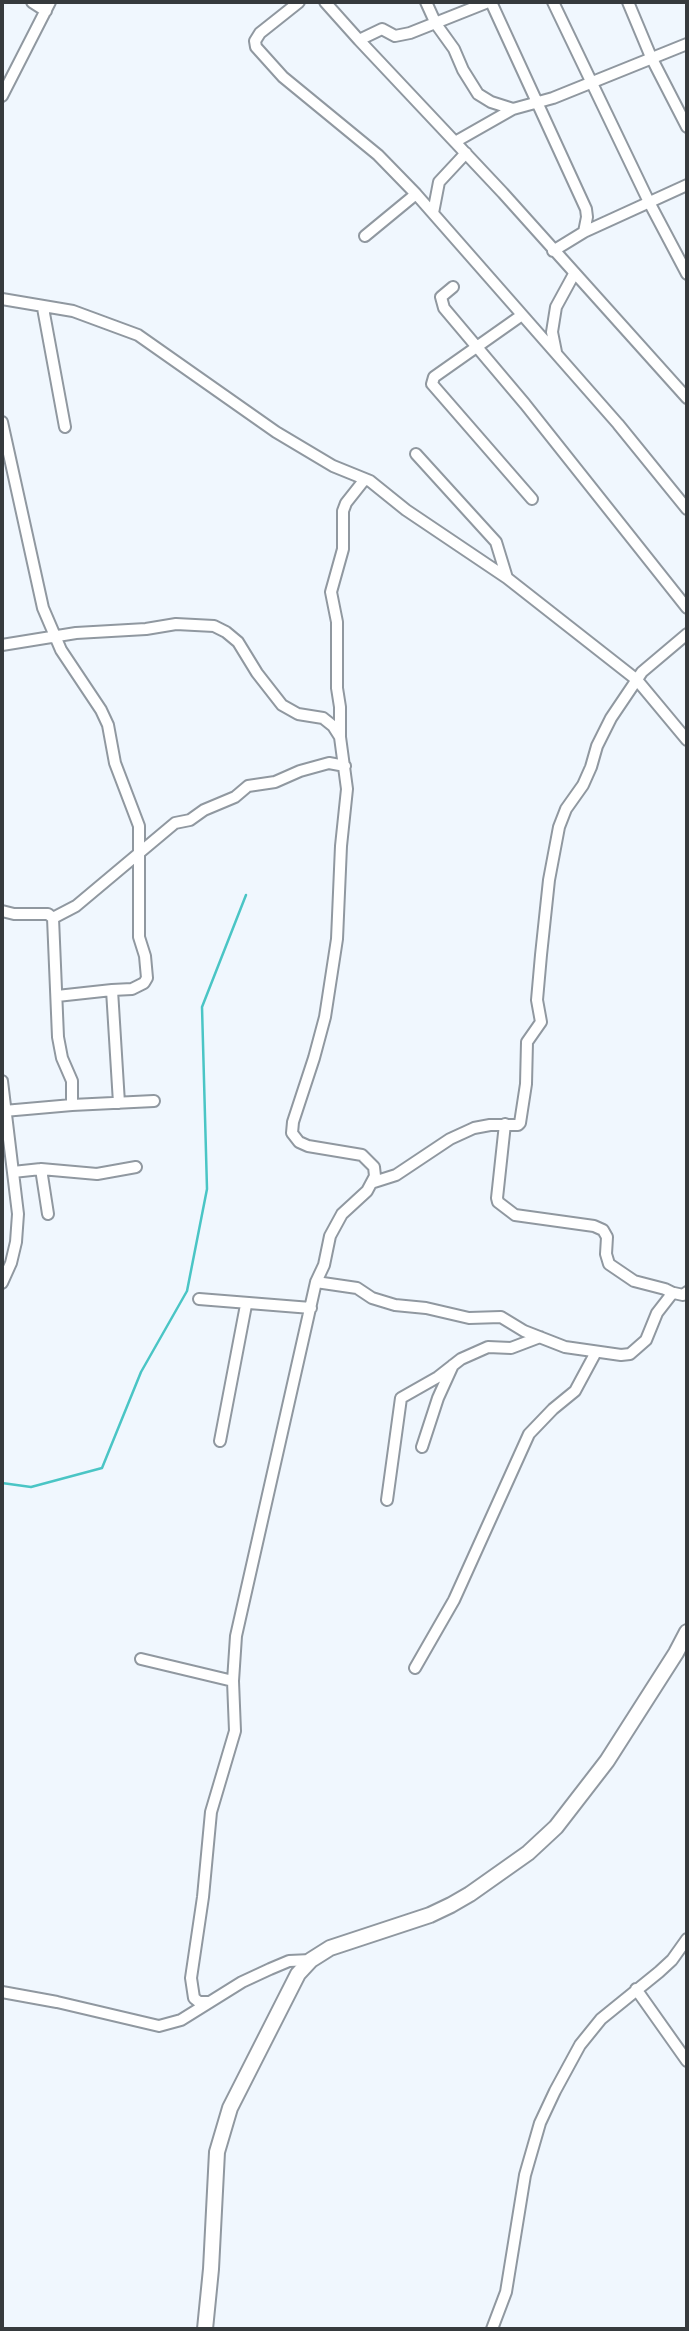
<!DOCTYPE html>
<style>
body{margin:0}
#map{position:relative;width:689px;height:2331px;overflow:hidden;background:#f0f7fe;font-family:Poppins,sans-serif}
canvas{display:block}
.frame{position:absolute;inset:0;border:4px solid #363a3d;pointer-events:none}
</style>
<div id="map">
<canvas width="689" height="2331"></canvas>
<div class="frame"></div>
</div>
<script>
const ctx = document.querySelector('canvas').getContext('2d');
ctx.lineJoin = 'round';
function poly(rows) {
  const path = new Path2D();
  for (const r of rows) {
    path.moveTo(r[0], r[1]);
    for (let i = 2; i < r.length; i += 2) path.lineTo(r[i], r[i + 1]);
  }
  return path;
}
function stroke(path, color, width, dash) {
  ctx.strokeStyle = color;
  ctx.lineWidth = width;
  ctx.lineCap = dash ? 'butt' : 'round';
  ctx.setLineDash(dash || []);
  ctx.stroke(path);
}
stroke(poly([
 [2,1483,31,1487,102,1468,141,1372,187,1291,207,1189,202,1007,246,895]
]), '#4ac5c5', 2.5);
const minor = poly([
 [32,2,46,11],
 [299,2,260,33,255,41,256,47,283,77,378,155,416,194,618,424,687,509],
 [325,2,359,40,503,193,687,398],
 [426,2,436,24,454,49,463,70,478,94,491,102,513,109],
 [491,2,586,209,587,217,584,232],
 [553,2,649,202,687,274],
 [628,2,651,57,687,127],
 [359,40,382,29,395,36,410,33,488,2],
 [2,96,50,2],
 [455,142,513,109,553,98,687,44],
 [433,213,439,182,466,153],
 [365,236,416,194],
 [553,251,584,232,687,185],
 [453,287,441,297,444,308,525,404,687,608],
 [2,299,73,311,138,335,276,432,333,466,370,481,406,510,507,578,637,680,687,740],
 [43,308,65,427],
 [522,315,434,377,432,384,532,499],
 [556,352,552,332,556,307,574,274],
 [2,422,43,608,61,650,101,710,108,725,115,763,139,826,139,937,145,956,147,978,144,983,132,989,112,990,119,1103],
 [416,454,496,542,507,578],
 [2,645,76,633,146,629,176,624,214,626,226,632,238,642,257,673,282,705,298,714,323,718,333,726,340,737],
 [2,911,14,914,48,914,53,918,58,1037,62,1058,72,1081,72,1105],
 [53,918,76,906,175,823,190,820,204,810,235,797,248,786,275,782,300,771,329,763,345,766],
 [57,996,112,990],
 [2,1081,18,1214,16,1242,11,1263,2,1283],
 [4,1111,72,1105,154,1101],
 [505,1124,497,1198,498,1202,515,1215,594,1226,603,1230,607,1237,606,1254,609,1264,634,1281,665,1289,673,1293],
 [41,1169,48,1214],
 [13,1172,41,1169,97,1174,136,1167],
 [374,1182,396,1175,450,1139,474,1128,490,1125,518,1125,520,1123,526,1084,527,1042,541,1022,537,1000,541,955,549,880,559,827,566,809,583,785,591,767,597,746,611,718,642,672,687,634],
 [316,1282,357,1288,372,1298,395,1305,426,1308,469,1318,501,1317,524,1331,565,1347,621,1355,630,1354,646,1340,657,1313,671,1295,674,1293,683,1295,687,1292],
 [199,1299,311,1308],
 [220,1441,246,1305],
 [422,1447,438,1398,453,1365],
 [387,1500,401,1398,438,1377,461,1359,488,1347,511,1348,540,1337],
 [141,1659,233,1681],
 [415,1668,454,1600,529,1434,553,1409,575,1391,596,1352],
 [636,1989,687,2061],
 [2,1992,57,2002,159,2026,181,2020,242,1982,270,1969,289,1961,311,1960],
 [209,2002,199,2002,194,1998,191,1978,203,1897,211,1812,235,1731,233,1681,236,1636,316,1282,324,1265,330,1236,342,1214,367,1191,375,1176,374,1167,362,1155,308,1146,299,1142,292,1133,293,1122,314,1058,325,1017,337,939,341,846,347,789,340,737,340,707,337,688,337,622,331,592,343,549,343,511,346,503,365,479],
 [492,2329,506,2292,525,2175,540,2123,555,2091,580,2045,601,2019,659,1972,672,1960,687,1939]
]);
const tertiary = poly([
 [205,2329,211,2269,217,2152,230,2108,298,1974,311,1960,330,1948,430,1915,451,1905,470,1894,528,1853,556,1827,607,1761,676,1653,687,1632]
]);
stroke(minor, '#9098a0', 14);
stroke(tertiary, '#9098a0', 18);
stroke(minor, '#fff', 10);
stroke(tertiary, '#fff', 14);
</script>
